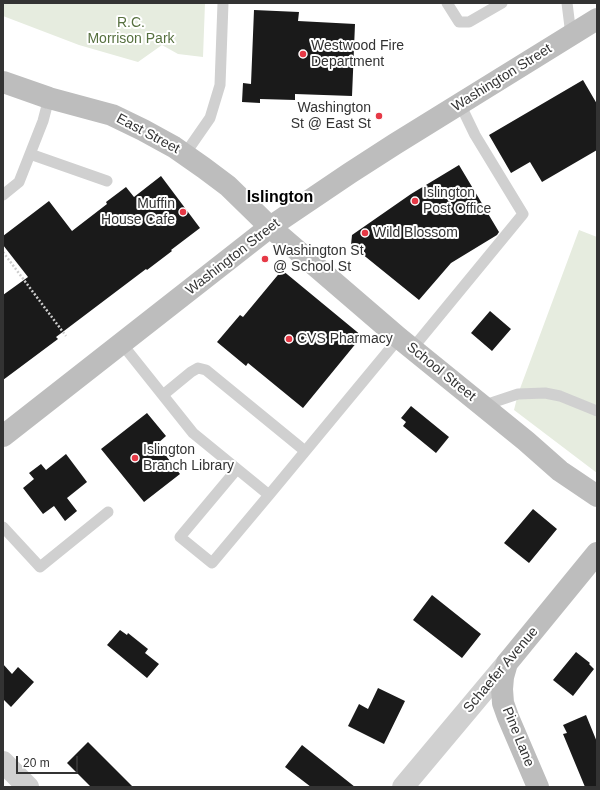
<!DOCTYPE html>
<style>
body{margin:0}
#map{position:relative;width:600px;height:790px;overflow:hidden;background:#fff;font-family:Arial,sans-serif}
canvas{display:block}
.frame{position:absolute;inset:0;border:4px solid #333;pointer-events:none}
.scale{position:absolute;left:16px;top:756px;width:62px;height:18px;box-sizing:border-box;border:2px solid #333;border-top:0;padding-left:5px;font-size:12px;line-height:14px;white-space:nowrap;color:#333;-webkit-text-stroke:3px #fff;paint-order:stroke}
</style>
<div id="map">
<canvas width="600" height="790"></canvas>
<div class="frame"></div>
<div class="scale">20 m</div>
</div>
<script>
const ctx = document.querySelector('canvas').getContext('2d');
ctx.lineJoin = 'round';
function paint(path, color) {
  ctx.fillStyle = color;
  ctx.fill(path, 'evenodd');
}
function poly(rows) {
  const path = new Path2D();
  for (const r of rows) {
    path.moveTo(r[0], r[1]);
    for (let i = 2; i < r.length; i += 2) path.lineTo(r[i], r[i + 1]);
  }
  return path;
}
function stroke(path, color, width, dash) {
  ctx.strokeStyle = color;
  ctx.lineWidth = width;
  ctx.lineCap = dash ? 'butt' : 'round';
  ctx.setLineDash(dash || []);
  ctx.stroke(path);
}
function write(font, color, halo, rows, align = 'center') {
  ctx.font = font + ' Arial,sans-serif';
  ctx.lineWidth = 4;
  ctx.setLineDash([]);
  ctx.textBaseline = 'middle';
  ctx.strokeStyle = halo;
  ctx.fillStyle = color;
  for (const [text, x, y, turn = 0] of rows) {
    ctx.save();
    ctx.translate(x, y);
    ctx.rotate((+turn || 0) * Math.PI / 180);
    ctx.textAlign = isNaN(turn) ? turn : align;
    if (halo) ctx.strokeText(text, 0, 0);
    ctx.fillText(text, 0, 0);
    ctx.restore();
  }
}
paint(poly([
 [3,3,205,3,203,57,178,54,162,45,138,62,79,45,3,16],
 [579,230,597,237,597,473,514,410,518,394]
]), '#e6ecdf');
paint(poly([
 [254,10,299,12,298,21,355,24,352,96,295,94,295,100,260,99,260,103,242,102,243,83,251,84],
 [583,80,597,104,597,150,542,182,530,162,511,173,489,135],
 [459,165,499,232,497,235,451,263,419,300,351,245,352,235,411,194],
 [161,176,200,228,171,250,172,251,147,270,146,269,56,337,58,339,3,380,3,295,28,277,3,245,3,236,49,201,72,231,107,204,106,202,126,187,134,197],
 [282,270,362,336,303,408,248,363,246,366,217,342,240,315,243,317],
 [490,311,511,329,492,351,471,333],
 [411,406,449,437,436,453,403,426,406,422,401,418],
 [147,413,166,436,157,444,180,474,144,502,101,449],
 [66,454,87,482,67,498,77,511,65,521,54,506,43,514,23,488,34,479,29,473,41,464,46,470],
 [533,509,557,529,529,563,504,543],
 [432,595,481,634,462,658,413,620],
 [120,630,127,635,128,633,148,649,145,653,159,664,147,678,107,645],
 [576,652,590,663,589,664,594,669,573,696,553,680],
 [3,664,12,674,18,667,34,682,11,707,3,699],
 [378,688,405,701,384,744,348,726,359,704,368,709],
 [586,715,597,742,597,787,585,787,563,734,567,733,563,725],
 [88,742,133,787,91,787,67,763],
 [302,745,355,787,311,787,285,767]
]), '#1a1a1a');
stroke(poly([
 [3,252,66,336]
]), '#cdcdcd', 2.5, [2, 2]);
stroke(poly([
 [447,3,459,22,469,22,502,3],
 [567,3,571,35],
 [30,154,107,181],
 [185,154,210,118,220,85,223,3],
 [3,195,19,182,43,121,49,98],
 [122,344,193,433,269,495,399,338],
 [412,349,523,214,475,135,460,104],
 [163,395,191,372,198,368,206,370,305,451],
 [482,406,518,394,545,393,560,396,597,411],
 [237,469,180,537,212,563,269,495],
 [3,527,40,567,108,512]
]), '#d0d0d0', 11);
stroke(poly([
 [3,762,28,787],
 [403,787,507,663]
]), '#d0d0d0', 22);
stroke(poly([
 [3,82,49,98,112,115,143,130,174,147,204,168,228,186,270,227,399,338,526,441,560,471,597,496],
 [3,436,270,227,350,173,395,144,597,19],
 [538,787,508,717,503,703,502,689,503,677,507,663,597,553]
]), '#bdbdbd', 22);
for (const [x, y, r, color] of [
 [303,54,4,"#e63946"],
 [379,116,4,"#e63946"],
 [415,201,4,"#e63946"],
 [183,212,4,"#e63946"],
 [365,233,4,"#e63946"],
 [265,259,4,"#e63946"],
 [289,339,4,"#e63946"],
 [135,458,4,"#e63946"]
]) {
  const dot = new Path2D();
  dot.arc(x, y, r, 0, 2 * Math.PI);
  ctx.fillStyle = color;
  ctx.fill(dot);
  stroke(dot, '#fff', 1.5);
}
write('14px', '#56703f', '#fff', [
 ["R.C.",131,23],
 ["Morrison Park",131,39]
]);
write('14px', '#333', '#fff', [
 ["Westwood Fire",311,46],
 ["Department",311,62],
 ["Washington",371,108,"right"],
 ["St @ East St",371,124,"right"],
 ["Islington",423,193],
 ["Post Office",423,209],
 ["Muffin",175,204,"right"],
 ["House Cafe",175,220,"right"],
 ["Wild Blossom",373,233],
 ["Washington St",273,251],
 ["@ School St",273,267],
 ["CVS Pharmacy",297,339],
 ["Islington",143,450],
 ["Branch Library",143,466]
], 'left');
write('14px', '#333', '#fff', [
 ["Washington Street",502,78,-32],
 ["East Street",148,134,28],
 ["Washington Street",233,257,-38],
 ["School Street",441,372,39],
 ["Schaefer Avenue",501,670,-50],
 ["Pine Lane",518,737,68]
]);
write('bold 16px', '#000', '#fff', [
 ["Islington",280,198]
]);
</script>
